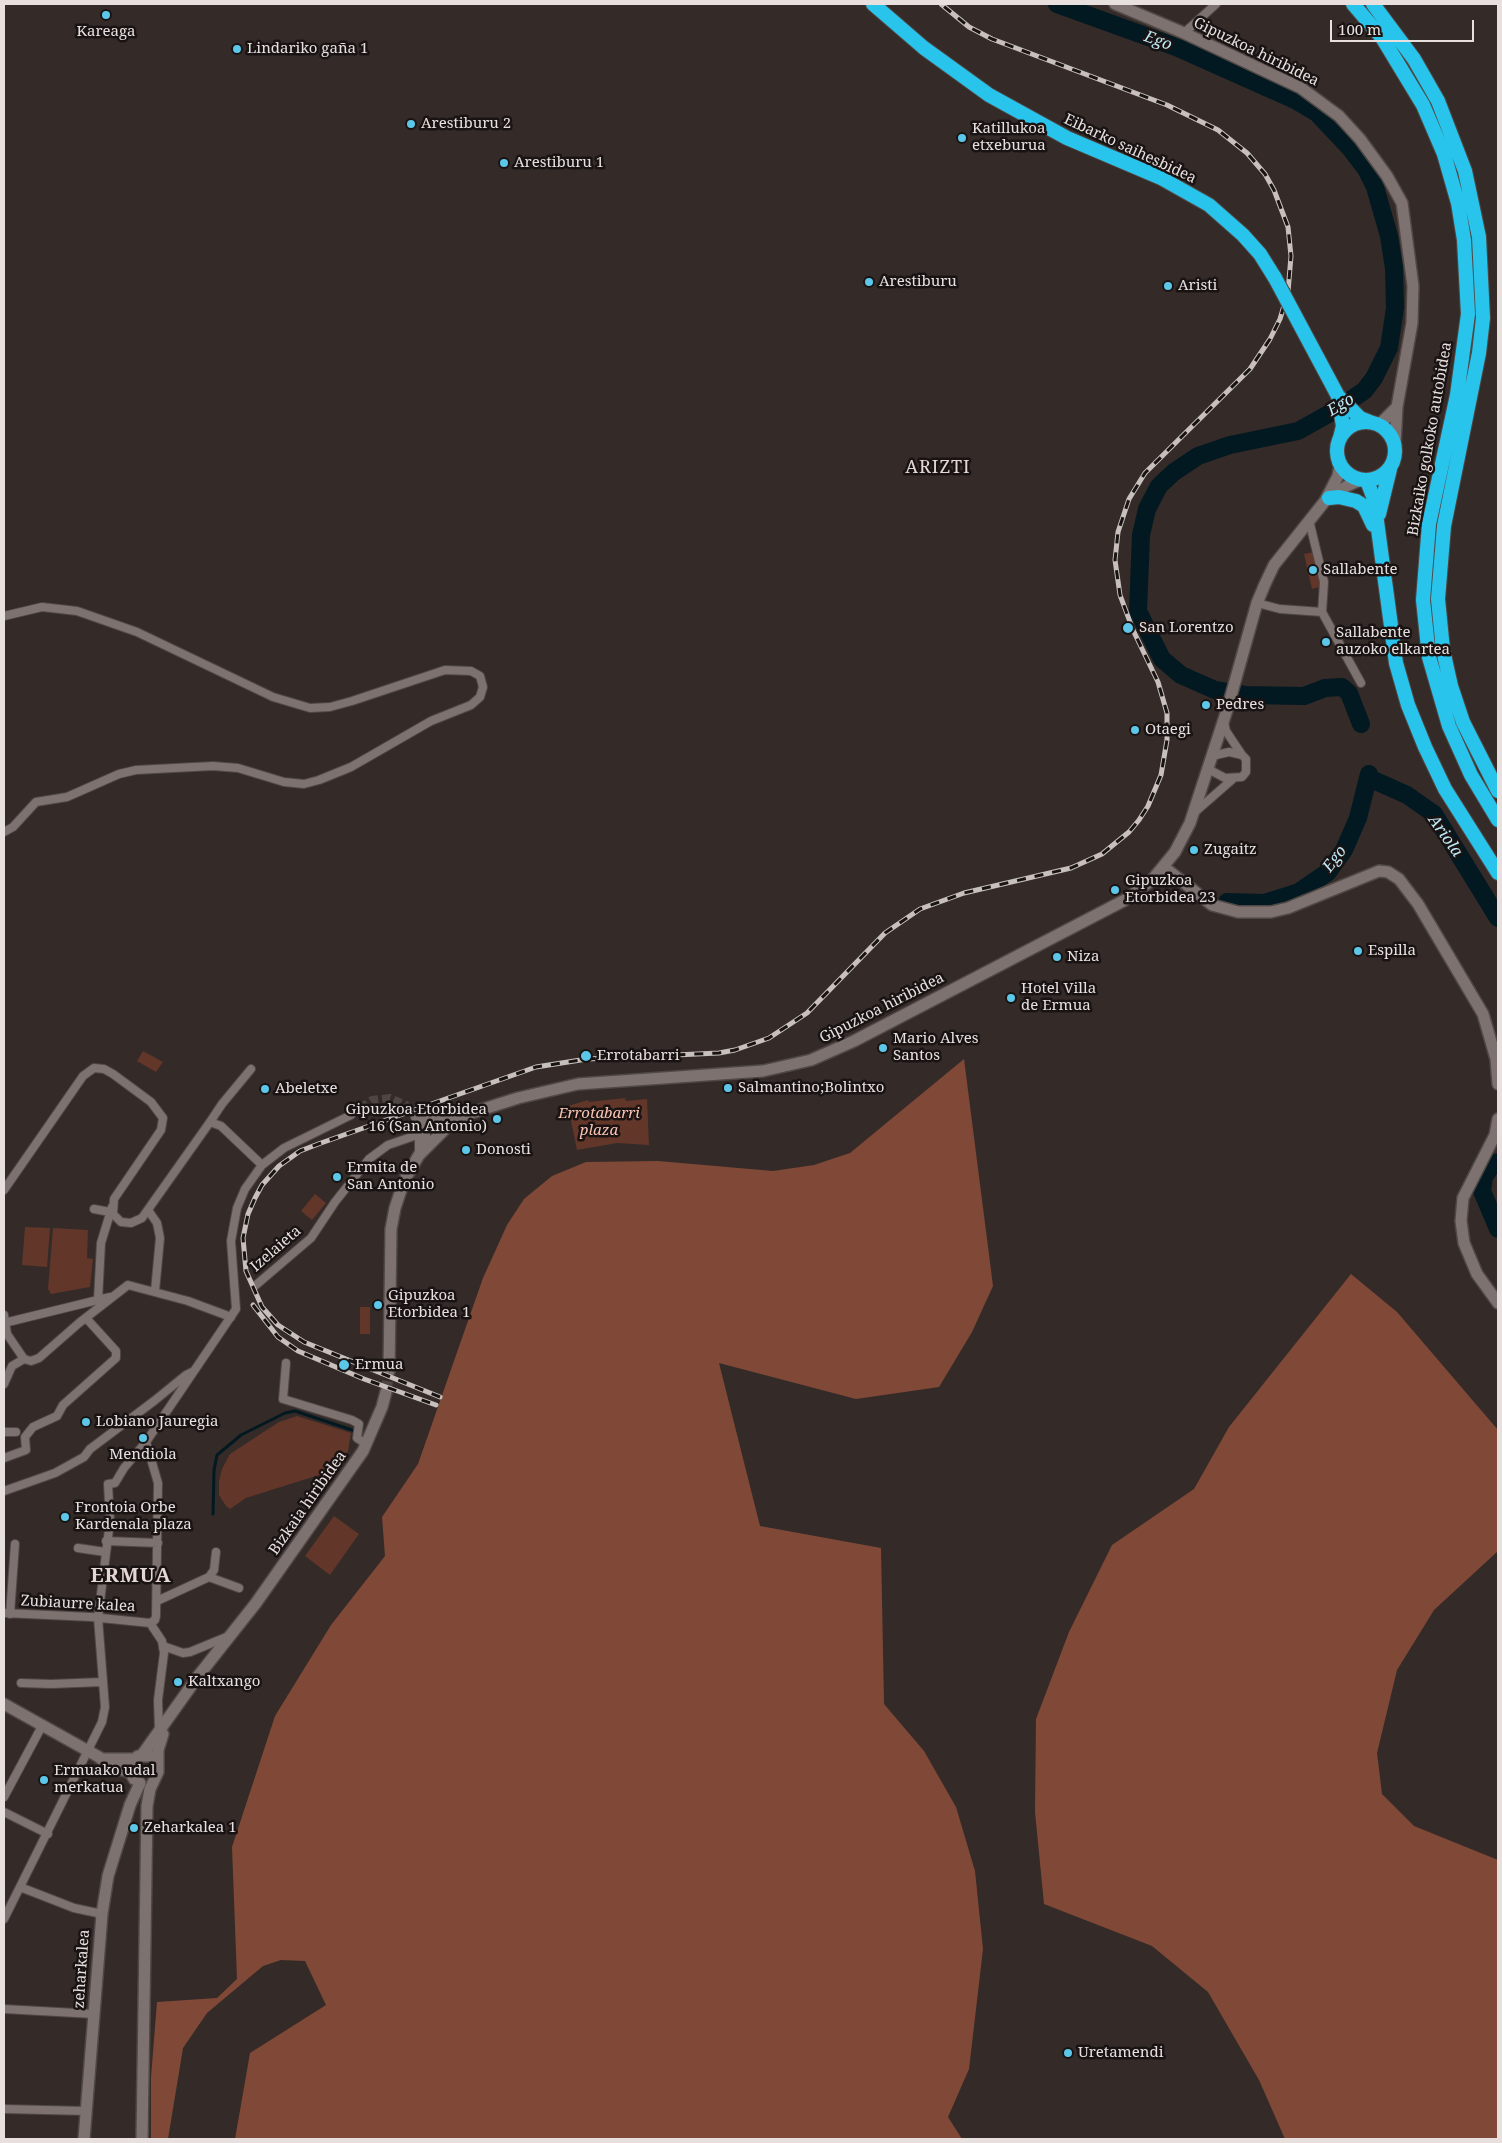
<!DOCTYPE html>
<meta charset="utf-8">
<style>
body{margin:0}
#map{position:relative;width:1502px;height:2143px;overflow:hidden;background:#342b28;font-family:"Noto Serif",serif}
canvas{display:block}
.frame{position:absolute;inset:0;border:5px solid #e7e0de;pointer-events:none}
.scale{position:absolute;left:1330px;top:20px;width:144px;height:22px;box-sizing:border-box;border:2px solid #e7e0de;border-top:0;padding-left:6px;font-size:15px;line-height:18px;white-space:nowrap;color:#e7e0de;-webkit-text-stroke:4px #191413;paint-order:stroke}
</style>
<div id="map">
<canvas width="1502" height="2143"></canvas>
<div class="frame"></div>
<div class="scale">100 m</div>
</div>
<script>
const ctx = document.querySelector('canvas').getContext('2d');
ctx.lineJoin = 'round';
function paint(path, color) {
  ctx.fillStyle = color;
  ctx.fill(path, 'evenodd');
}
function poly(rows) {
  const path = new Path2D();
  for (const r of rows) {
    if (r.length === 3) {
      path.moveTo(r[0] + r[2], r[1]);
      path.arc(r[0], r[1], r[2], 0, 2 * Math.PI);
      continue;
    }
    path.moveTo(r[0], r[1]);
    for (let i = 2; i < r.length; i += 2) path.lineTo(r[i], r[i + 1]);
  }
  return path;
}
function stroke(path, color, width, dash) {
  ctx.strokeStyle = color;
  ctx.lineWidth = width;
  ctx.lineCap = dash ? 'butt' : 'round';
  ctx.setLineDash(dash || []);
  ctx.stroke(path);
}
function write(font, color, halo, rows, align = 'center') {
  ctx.font = font + ' "Noto Serif",serif';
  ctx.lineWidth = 5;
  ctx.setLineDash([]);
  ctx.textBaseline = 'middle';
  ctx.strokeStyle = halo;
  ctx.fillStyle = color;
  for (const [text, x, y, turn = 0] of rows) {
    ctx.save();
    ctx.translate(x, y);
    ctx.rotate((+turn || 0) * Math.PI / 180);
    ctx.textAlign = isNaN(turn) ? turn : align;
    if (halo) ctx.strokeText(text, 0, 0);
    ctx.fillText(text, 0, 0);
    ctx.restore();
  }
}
paint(poly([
 [1314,552,1322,586,1312,589,1304,554],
 [143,1051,163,1062,156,1072,137,1061],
 [625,1098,626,1101,647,1099,649,1145,617,1143,577,1150,568,1106,588,1100,589,1102],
 [315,1194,326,1203,312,1220,301,1211],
 [25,1227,50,1228,47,1267,22,1265],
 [53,1228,88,1230,87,1258,93,1259,90,1287,51,1294,48,1289],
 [360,1307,370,1307,370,1334,360,1334],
 [297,1416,351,1433,348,1451,338,1469,246,1498,230,1509,226,1506,219,1495,219,1481,222,1469,230,1454,279,1422],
 [334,1516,359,1534,330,1575,305,1556]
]), '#623629');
paint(poly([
 [964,1059,993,1286,972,1332,939,1387,856,1399,719,1363,760,1526,881,1548,884,1704,924,1751,956,1807,975,1871,983,1949,969,2069,948,2117,962,2139,235,2139,250,2053,326,2005,305,1961,281,1960,263,1966,207,2013,183,2048,168,2139,151,2139,151,2077,157,2002,217,1998,237,1979,232,1847,275,1716,331,1625,385,1556,382,1517,418,1464,483,1278,507,1225,524,1199,552,1176,586,1162,658,1161,773,1171,814,1165,850,1153],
 [1351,1274,1397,1312,1498,1430,1498,1551,1434,1610,1397,1670,1377,1753,1382,1794,1414,1826,1498,1860,1498,2139,1285,2139,1259,2080,1208,1992,1152,1946,1044,1904,1035,1812,1036,1719,1069,1632,1112,1545,1194,1489,1229,1427]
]), '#804837');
stroke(poly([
 [213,1514,214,1470,217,1455,241,1435,285,1413,295,1411,355,1431]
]), '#021921', 3);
stroke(poly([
 [1057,4,1176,47,1295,100,1317,113,1350,148,1366,169,1375,187,1389,236,1394,268,1395,308,1389,348,1374,378,1364,391,1332,412,1298,431,1230,445,1198,456,1174,472,1159,486,1147,509,1141,535,1138,611,1162,659,1181,675,1215,690,1245,695,1304,696,1325,688,1342,687,1349,693,1361,724],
 [1369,778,1407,795,1434,814,1498,918],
 [1227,902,1264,903,1299,892,1328,872,1344,850,1358,818,1369,774],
 [1498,1162,1493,1164,1484,1177,1482,1191,1498,1229]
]), '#021921', 18);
stroke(poly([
 [351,1115,372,1100,390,1098,406,1105,415,1117]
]), '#4f4643', 8, [8, 4]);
stroke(poly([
 [386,1392,389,1371]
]), '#4f4643', 11, [11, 5.5]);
const street = poly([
 [1184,33,1216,4],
 [1309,520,1324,582,1322,612,1361,683],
 [1257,603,1280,609,1322,612],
 [4,616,42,607,77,611,137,632,273,697,310,708,330,707,352,701,445,670,471,671,480,676,483,687,480,697,471,705,431,721,351,767,319,780,304,784,284,782,238,768,213,766,136,770,119,774,67,797,36,802,13,827,4,832],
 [1224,722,1226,731,1242,755],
 [1208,769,1225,778,1242,777,1246,772,1246,759,1242,755,1229,752,1212,756],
 [1195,812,1234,778],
 [415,1117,419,1127,419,1155],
 [417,1119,432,1120,457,1116],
 [210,1122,222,1104,251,1069],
 [422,1149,426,1136,422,1119],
 [4,1190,83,1076,94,1068,104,1069,113,1074,151,1102,163,1118,161,1130,114,1199,113,1214,121,1222,131,1223,142,1218,210,1122,221,1126,262,1165],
 [94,1209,110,1212],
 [148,1210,157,1223,160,1238,155,1291],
 [256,1285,311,1238,335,1202,369,1159,388,1145,420,1134],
 [98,1300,101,1243,112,1207],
 [4,1315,7,1334,24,1359],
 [4,1323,110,1297],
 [24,1359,31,1361,39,1358,79,1323,128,1285,188,1301,231,1317],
 [286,1363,283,1399,352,1420,359,1424,357,1438,366,1444],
 [4,1384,12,1366,24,1359],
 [4,1432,16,1432],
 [146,1442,158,1483,156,1616,155,1620,150,1623],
 [4,1458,26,1450,25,1437,33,1427,57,1416,63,1405,116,1358,116,1351,86,1318],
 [4,1491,55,1473,84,1457,90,1449,154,1401,186,1375,192,1372],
 [106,1541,158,1543],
 [78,1548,105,1552],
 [209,1577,239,1588],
 [157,1601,209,1577,214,1570,216,1552],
 [4,1613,91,1617,150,1623],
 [10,1614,15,1544],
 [150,1623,162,1641,164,1653,158,1700,159,1731],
 [163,1646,183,1653,190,1652,229,1636],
 [21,1683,51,1684,102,1682],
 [4,1797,42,1726],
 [4,1812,48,1834],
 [20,1887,74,1908,102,1914],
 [4,1919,102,1722,105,1707,98,1618,110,1521,108,1484,115,1483,124,1468,146,1442,236,1309,231,1241,237,1208,245,1189,262,1165,284,1148,351,1115],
 [4,2009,94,2014],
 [4,2109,87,2111]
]);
const secondary = poly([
 [1115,4,1184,33,1301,88,1339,116,1360,139,1387,176,1402,203,1413,286,1412,323,1397,407,1395,445],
 [1379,425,1397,407],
 [1327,499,1347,486,1360,480],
 [1164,867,1212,905,1238,912,1271,912,1288,908,1379,871,1388,872,1399,879,1418,904,1483,1014,1496,1059,1498,1084],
 [1498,1119,1495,1135,1463,1198,1461,1221,1464,1243,1477,1274,1498,1303],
 [389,1371,391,1229,395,1208,404,1181,419,1155,453,1121,471,1113,518,1098,578,1084,763,1071,811,1060,854,1041,1125,900,1152,880,1175,852,1190,823,1227,710,1257,603,1265,584,1274,565,1325,501,1338,476,1340,465],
 [4,1704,99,1757,111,1767,130,1772],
 [142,1755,199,1675,256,1603,363,1451,382,1407,386,1392],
 [103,1759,134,1759],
 [134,1779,130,1772,131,1763,138,1756,150,1756],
 [84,2139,102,1914,108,1876,130,1805,140,1783],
 [142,2139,147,1806,150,1789,158,1772,158,1750,163,1734]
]);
const highway = poly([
 [873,4,924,48,989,95,1067,138,1161,178,1209,205,1243,235,1260,254,1275,278],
 [1353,4,1383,39,1423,105,1444,154,1458,203,1464,240,1468,314,1457,395,1429,524,1423,600,1429,657,1449,726,1471,775,1498,820],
 [1373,4,1414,59,1438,101,1465,171,1479,237,1483,318,1479,353,1444,526,1438,599,1443,650,1451,686,1463,722,1498,791],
 [1338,396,1360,418,1370,422],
 [1338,396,1343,426,1340,438],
 [1366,451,29],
 [1367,481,1374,499,1396,663,1408,705,1425,747,1445,789,1498,873],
 [1329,498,1339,497,1356,501,1364,506,1373,525],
 [1379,514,1390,469]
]);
stroke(street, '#504846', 10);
stroke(secondary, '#504846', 14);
stroke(highway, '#504846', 16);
stroke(street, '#7d726f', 8);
stroke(secondary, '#7d726f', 11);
stroke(highway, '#29c4ec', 14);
const rail = poly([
 [253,1305,278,1337,298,1351,364,1379,436,1405],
 [440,1397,304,1342,278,1325,262,1307,246,1271,243,1238,248,1214,255,1198,262,1185,279,1166,300,1151,321,1143,536,1067,587,1059,719,1053,735,1050,769,1038,807,1013,885,933,920,909,964,893,1071,868,1102,854,1129,832,1139,820,1148,806,1161,775,1167,740,1167,713,1158,682,1133,630,1120,595,1115,560,1118,532,1129,499,1145,473,1250,369,1270,339,1280,319,1288,292,1291,256,1288,227,1274,190,1265,174,1247,153,1218,130,1167,105,992,39,969,27,941,4]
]);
stroke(rail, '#c7c0bd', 5);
stroke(rail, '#191413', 3, [9]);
const highwayBridge = poly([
 [1275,278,1338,396]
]);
stroke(highwayBridge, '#504846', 16, []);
stroke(highwayBridge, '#29c4ec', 14);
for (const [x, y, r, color] of [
 [106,15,5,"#5cc7e8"],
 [237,49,5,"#5cc7e8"],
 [411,124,5,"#5cc7e8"],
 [962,138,5,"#5cc7e8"],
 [504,163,5,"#5cc7e8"],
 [869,282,5,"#5cc7e8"],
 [1168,286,5,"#5cc7e8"],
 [1313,570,5,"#5cc7e8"],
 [1128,628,6,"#5cc7e8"],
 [1326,642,5,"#5cc7e8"],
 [1206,705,5,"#5cc7e8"],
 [1135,730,5,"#5cc7e8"],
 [1194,850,5,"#5cc7e8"],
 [1115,890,5,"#5cc7e8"],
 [1358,951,5,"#5cc7e8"],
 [1057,957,5,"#5cc7e8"],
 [1011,998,5,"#5cc7e8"],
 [883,1048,5,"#5cc7e8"],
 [586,1056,6,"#5cc7e8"],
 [728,1088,5,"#5cc7e8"],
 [265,1089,5,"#5cc7e8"],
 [497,1119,5,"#5cc7e8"],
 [466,1150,5,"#5cc7e8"],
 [337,1177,5,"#5cc7e8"],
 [378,1305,5,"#5cc7e8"],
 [344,1365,6,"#5cc7e8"],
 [86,1422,5,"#5cc7e8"],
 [143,1438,5,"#5cc7e8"],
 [65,1517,5,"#5cc7e8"],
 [178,1682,5,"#5cc7e8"],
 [44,1780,5,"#5cc7e8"],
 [134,1828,5,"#5cc7e8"],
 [1068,2053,5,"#5cc7e8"]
]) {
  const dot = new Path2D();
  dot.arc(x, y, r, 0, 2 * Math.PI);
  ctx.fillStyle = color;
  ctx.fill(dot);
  stroke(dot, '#191413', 2);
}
write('15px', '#e7e0de', '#191413', [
 ["Kareaga",106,32,"center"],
 ["Lindariko gaña 1",247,49],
 ["Arestiburu 2",421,124],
 ["Katillukoa",972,129],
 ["etxeburua",972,146],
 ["Arestiburu 1",514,163],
 ["Arestiburu",879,282],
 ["Aristi",1178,286],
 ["Sallabente",1323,570],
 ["San Lorentzo",1139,628],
 ["Sallabente",1336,633],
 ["auzoko elkartea",1336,650],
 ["Pedres",1216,705],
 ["Otaegi",1145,730],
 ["Zugaitz",1204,850],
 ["Gipuzkoa",1125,881],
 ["Etorbidea 23",1125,898],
 ["Espilla",1368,951],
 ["Niza",1067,957],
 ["Hotel Villa",1021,989],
 ["de Ermua",1021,1006],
 ["Mario Alves",893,1039],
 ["Santos",893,1056],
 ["Errotabarri",597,1056],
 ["Salmantino;Bolintxo",738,1088],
 ["Abeletxe",275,1089],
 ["Gipuzkoa Etorbidea",487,1110,"right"],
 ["16 (San Antonio)",487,1127,"right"],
 ["Donosti",476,1150],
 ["Ermita de",347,1168],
 ["San Antonio",347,1185],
 ["Gipuzkoa",388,1296],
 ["Etorbidea 1",388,1313],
 ["Ermua",355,1365],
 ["Lobiano Jauregia",96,1422],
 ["Mendiola",143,1455,"center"],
 ["Frontoia Orbe",75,1508],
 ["Kardenala plaza",75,1525],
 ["Kaltxango",188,1682],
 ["Ermuako udal",54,1771],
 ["merkatua",54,1788],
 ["Zeharkalea 1",144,1828],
 ["Uretamendi",1078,2053]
], 'left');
write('15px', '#e7e0de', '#191413', [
 ["Gipuzkoa hiribidea",1256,52,26],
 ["Eibarko saihesbidea",1130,149,25],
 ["Bizkaiko golkoko autobidea",1430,439,-80],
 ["Gipuzkoa hiribidea",882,1008,-27],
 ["Izelaieta",276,1249,-41],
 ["Bizkaia hiribidea",308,1503,-55],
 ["Zubiaurre kalea",78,1604,3],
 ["zeharkalea",82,1969,-86]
]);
write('italic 15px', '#fbc4b3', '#191413', [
 ["Errotabarri",599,1114],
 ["plaza",599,1131]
]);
write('italic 16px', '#c1e9f7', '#191413', [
 ["Ego",1158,41,20],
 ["Ego",1341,405,-31],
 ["Ariola",1445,836,55],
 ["Ego",1335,859,-53]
]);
ctx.letterSpacing = '1px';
write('18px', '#e3d6d3', '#191413', [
 ["ARIZTI",938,468]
]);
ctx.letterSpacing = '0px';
ctx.letterSpacing = '1px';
write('bold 20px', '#e3d6d3', '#191413', [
 ["ERMUA",131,1576]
]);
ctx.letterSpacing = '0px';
</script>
